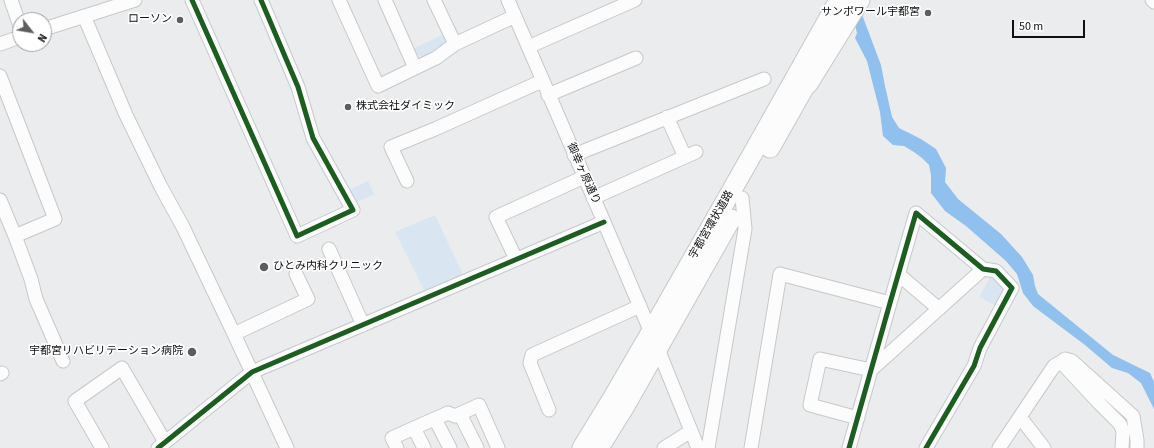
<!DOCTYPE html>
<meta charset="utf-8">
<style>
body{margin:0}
#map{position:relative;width:1154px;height:448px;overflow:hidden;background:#eaecee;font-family:"Source Sans 3",sans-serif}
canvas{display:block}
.north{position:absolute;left:12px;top:12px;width:40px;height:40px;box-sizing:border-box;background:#fff;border:1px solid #9f9fa0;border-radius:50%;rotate:121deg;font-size:11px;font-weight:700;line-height:16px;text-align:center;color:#0f1011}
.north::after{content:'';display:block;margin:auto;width:14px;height:18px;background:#5c5d5e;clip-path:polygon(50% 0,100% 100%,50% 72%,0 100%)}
.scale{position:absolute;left:1012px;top:20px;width:73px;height:18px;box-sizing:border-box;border:2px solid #0f1011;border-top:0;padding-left:5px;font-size:12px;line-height:14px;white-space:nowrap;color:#0f1011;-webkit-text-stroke:3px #fff;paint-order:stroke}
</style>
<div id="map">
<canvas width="1154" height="448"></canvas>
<div class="north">N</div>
<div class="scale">50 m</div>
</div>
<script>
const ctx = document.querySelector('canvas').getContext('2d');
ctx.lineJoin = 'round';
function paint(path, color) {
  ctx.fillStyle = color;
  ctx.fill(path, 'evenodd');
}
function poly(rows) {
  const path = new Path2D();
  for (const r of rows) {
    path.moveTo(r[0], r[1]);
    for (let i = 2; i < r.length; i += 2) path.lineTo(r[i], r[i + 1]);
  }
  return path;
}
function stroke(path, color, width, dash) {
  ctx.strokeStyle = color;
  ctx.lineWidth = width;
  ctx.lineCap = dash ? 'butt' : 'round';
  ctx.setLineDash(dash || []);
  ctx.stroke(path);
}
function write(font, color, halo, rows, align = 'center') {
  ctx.font = font + ' "Source Sans 3","Noto Sans JP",sans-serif';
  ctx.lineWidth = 3.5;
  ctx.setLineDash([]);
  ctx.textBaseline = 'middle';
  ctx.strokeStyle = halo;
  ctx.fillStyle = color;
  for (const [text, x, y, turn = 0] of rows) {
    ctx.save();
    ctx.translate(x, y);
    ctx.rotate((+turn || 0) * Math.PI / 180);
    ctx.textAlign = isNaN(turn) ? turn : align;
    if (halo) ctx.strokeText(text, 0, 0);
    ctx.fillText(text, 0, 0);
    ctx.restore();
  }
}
paint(poly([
 [444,34,446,38,445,44,432,53,423,57,417,55,413,49],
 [368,181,374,194,357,202,351,199,347,191],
 [435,215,464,277,426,294,395,232],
 [992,274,1004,285,1005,292,998,307,979,297]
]), '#dae5f2');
paint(poly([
 [861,12,881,65,885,86,892,117,899,128,921,139,936,149,946,168,945,182,958,199,1001,234,1022,257,1033,275,1035,286,1038,294,1113,355,1150,373,1154,382,1154,409,1141,383,1128,373,1112,368,1085,345,1033,306,1023,293,1017,274,1006,261,966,226,945,211,931,193,931,175,929,165,922,158,914,152,904,146,893,145,883,136,880,112,867,61,855,38,857,33,854,21]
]), '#8fc0ee');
const minor = poly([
 [11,0,20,26],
 [192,0,297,236,353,210,313,138,298,87,261,0],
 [339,0,378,86,436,58,455,44,515,16],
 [385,0,415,68],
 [434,0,455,44],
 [508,0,604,222,658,349,698,448],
 [1152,0,1154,2],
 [84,16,126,115,161,187,183,227,234,334,287,448],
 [44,29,135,0],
 [0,44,20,37],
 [528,47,635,0],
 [0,76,55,219,15,236],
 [548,95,636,58],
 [667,117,685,157],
 [574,155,764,79],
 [407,181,391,147,435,129,542,81],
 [593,198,696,152],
 [0,200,15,236,31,279,36,299,63,361],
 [329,249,363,325],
 [516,259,496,217,584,177],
 [898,274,939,309],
 [234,334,308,299,296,274],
 [1061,362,1065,359,1072,361,1133,416,1137,440,1137,448],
 [0,374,2,373],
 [549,410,530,363,532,355,640,306],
 [460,414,477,448],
 [1020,417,1044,448],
 [858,418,810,405,820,359,871,370,983,269],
 [435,419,450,448],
 [102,448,75,401,122,368,165,442],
 [158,448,252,372,604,222],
 [397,448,392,438,414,428],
 [424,448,414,428,448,413,455,416,479,405,498,448],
 [664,448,691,431],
 [708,448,745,229,742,198],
 [751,448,780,274,890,303],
 [849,448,890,303,916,213,983,269,996,271,1012,288,980,348,974,366,926,448],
 [999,448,1054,366,1061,362,1100,404,1120,424,1123,431,1122,448]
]);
const highway = poly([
 [808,84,860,0],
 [770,148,813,72],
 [582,448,612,399,651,332,753,153,839,0],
 [599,448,625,406,731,219]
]);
stroke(minor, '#c6c8c9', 15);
stroke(highway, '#c6c8c9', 21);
stroke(minor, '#fcfcfc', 13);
stroke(highway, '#fcfcfc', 19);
stroke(poly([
 [192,0,297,236,353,210,313,138,298,87,261,0],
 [158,448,252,372,604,222],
 [849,448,890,303,916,213,983,269,996,271,1012,288,980,348,974,366,926,448]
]), '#1b5e20', 5);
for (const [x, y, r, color] of [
 [928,13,4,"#5c5d5e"],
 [180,20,4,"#5c5d5e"],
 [348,107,4,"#5c5d5e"],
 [264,267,5,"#5c5d5e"],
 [192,352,5,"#5c5d5e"]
]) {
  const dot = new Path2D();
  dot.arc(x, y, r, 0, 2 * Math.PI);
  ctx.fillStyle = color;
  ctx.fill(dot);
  stroke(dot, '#fff', 1.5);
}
write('11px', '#0f1011', '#fff', [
 ["サンポワール宇都宮",920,13],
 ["ローソン",172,20],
 ["株式会社ダイミック",356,107,"left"],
 ["ひとみ内科クリニック",273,267,"left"],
 ["宇都宮リハビリテーション病院",183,352]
], 'right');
write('11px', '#0f1011', '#fff', [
 ["御幸ヶ原通り",583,174,66],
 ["宇都宮環状道路",712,225,-60]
]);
</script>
